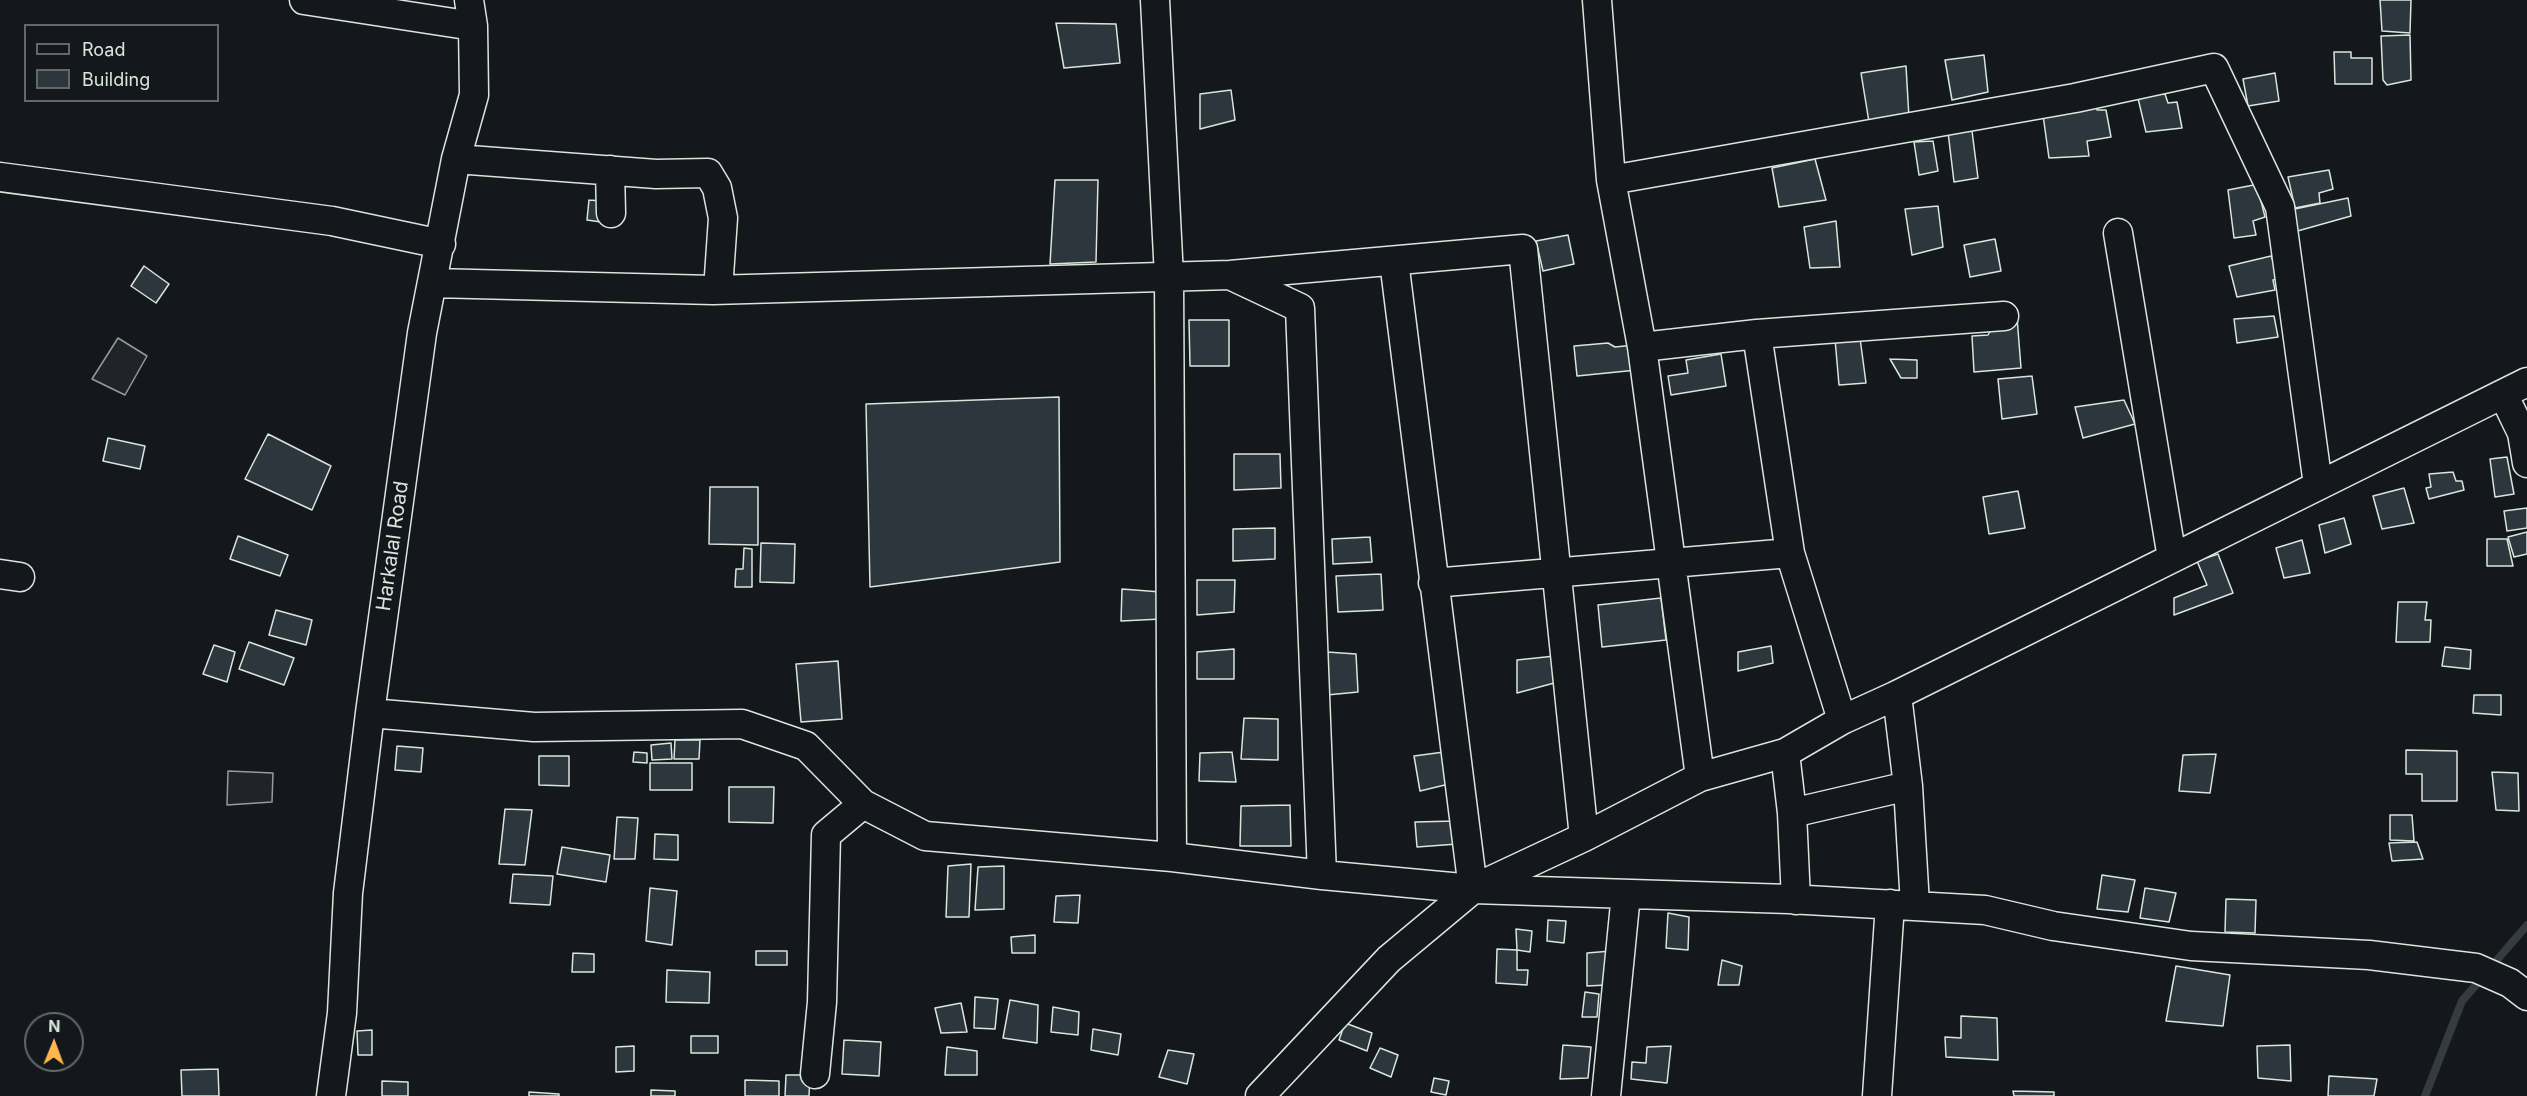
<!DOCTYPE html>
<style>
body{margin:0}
#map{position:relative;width:2527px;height:1096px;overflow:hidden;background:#14181c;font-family:Inter,sans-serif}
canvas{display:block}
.legend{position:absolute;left:24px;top:24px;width:195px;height:78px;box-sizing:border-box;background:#14181c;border:2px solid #626a69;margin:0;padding:8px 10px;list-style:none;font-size:18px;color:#d8e6dc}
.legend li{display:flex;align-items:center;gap:12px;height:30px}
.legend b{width:30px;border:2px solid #626a69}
.north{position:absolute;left:24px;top:1012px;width:60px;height:60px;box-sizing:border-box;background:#14181c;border:2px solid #626a69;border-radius:50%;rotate:1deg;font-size:16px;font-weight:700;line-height:24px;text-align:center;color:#d8e6dc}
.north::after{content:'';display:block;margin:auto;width:21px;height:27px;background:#ffb74d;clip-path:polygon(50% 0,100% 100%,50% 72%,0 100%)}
</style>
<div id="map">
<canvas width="2527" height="1096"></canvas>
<ul class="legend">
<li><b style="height:8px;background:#14181c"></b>Road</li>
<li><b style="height:16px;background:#2c363c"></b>Building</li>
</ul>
<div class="north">N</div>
</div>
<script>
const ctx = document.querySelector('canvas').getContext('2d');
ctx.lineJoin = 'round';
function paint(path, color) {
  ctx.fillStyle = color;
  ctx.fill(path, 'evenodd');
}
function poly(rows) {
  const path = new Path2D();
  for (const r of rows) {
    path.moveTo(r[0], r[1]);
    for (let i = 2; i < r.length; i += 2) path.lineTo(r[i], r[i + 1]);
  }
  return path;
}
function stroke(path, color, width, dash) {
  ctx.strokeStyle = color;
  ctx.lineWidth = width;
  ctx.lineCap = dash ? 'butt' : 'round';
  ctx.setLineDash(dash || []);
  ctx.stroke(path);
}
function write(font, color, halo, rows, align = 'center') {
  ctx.font = font + ' Inter,sans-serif';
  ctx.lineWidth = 4.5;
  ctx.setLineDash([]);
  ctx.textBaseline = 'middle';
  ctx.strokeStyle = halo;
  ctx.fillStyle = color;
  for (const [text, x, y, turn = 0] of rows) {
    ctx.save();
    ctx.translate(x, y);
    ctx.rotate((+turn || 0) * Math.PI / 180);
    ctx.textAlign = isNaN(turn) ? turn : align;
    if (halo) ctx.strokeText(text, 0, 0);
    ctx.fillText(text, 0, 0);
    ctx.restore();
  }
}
const green = poly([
 [118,338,147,356,125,395,92,379,118,338],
 [228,771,273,773,272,802,227,805,228,771]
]);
paint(green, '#202428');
stroke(green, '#939e99', 1.5);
stroke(poly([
 [2491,967,2527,925],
 [2425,1096,2462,1001,2483,977]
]), '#363b3e', 8);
const building = poly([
 [2380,0,2411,0,2410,33,2382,31,2380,0],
 [1056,23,1116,24,1120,63,1064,68,1056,23],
 [2410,35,2411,80,2387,85,2383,80,2381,36,2410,35],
 [2334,52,2351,52,2351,58,2372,58,2372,84,2335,84,2334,52],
 [1984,55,1988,92,1952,100,1945,60,1984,55],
 [1906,66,1909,118,1869,122,1861,73,1906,66],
 [2275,73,2279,101,2248,106,2243,79,2275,73],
 [1231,90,1235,120,1200,129,1200,94,1231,90],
 [2137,94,2165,94,2168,103,2177,102,2182,128,2146,132,2137,94],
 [2097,105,2097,110,2106,110,2111,137,2087,141,2089,156,2049,158,2043,115,2097,105],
 [1972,131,1978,178,1954,182,1948,132,1972,131],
 [1933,141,1938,171,1919,175,1914,142,1933,141],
 [1815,159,1826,200,1779,207,1772,168,1815,159],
 [2329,170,2333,189,2319,193,2320,203,2295,208,2288,177,2329,170],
 [1055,180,1098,180,1096,262,1050,264,1055,180],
 [2264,183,2260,197,2265,217,2253,221,2256,235,2234,238,2228,190,2264,183],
 [2348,198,2351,216,2294,232,2290,210,2348,198],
 [589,200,602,201,601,222,587,220,589,200],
 [1938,206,1943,247,1912,255,1905,209,1938,206],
 [1836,221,1840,267,1810,268,1804,227,1836,221],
 [1568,235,1574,264,1543,271,1536,241,1568,235],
 [1995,239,2001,271,1970,277,1964,245,1995,239],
 [2271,256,2280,278,2273,280,2275,290,2237,297,2229,266,2271,256],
 [144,266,169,284,156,303,131,286,144,266],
 [2274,316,2278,337,2237,343,2234,319,2274,316],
 [2017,317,2021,368,1974,372,1972,336,1988,335,1992,328,2017,317],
 [1189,320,1229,320,1229,366,1190,366,1189,320],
 [1860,338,1866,383,1839,385,1835,339,1860,338],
 [1608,343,1615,347,1634,345,1637,370,1577,376,1574,346,1608,343],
 [1721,354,1726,386,1671,395,1668,376,1688,373,1686,360,1721,354],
 [1890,359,1917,360,1917,378,1901,378,1890,359],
 [2032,376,2037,414,2002,419,1998,379,2032,376],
 [1059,397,1060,562,870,587,866,404,1059,397],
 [2124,400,2135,424,2083,438,2075,407,2124,400],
 [268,434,331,466,312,510,245,479,268,434],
 [108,438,145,446,140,469,103,461,108,438],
 [1234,454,1280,454,1281,488,1234,490,1234,454],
 [2507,457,2514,494,2495,497,2490,459,2507,457],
 [2453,472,2456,481,2462,481,2464,490,2429,499,2426,488,2431,487,2429,474,2453,472],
 [710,487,758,487,758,545,709,544,710,487],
 [2404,488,2414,523,2382,529,2373,496,2404,488],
 [2018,491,2025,528,1989,534,1983,497,2018,491],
 [2527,508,2527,528,2507,531,2504,511,2527,508],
 [2344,518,2351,544,2325,553,2319,525,2344,518],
 [1275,528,1275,559,1233,561,1233,529,1275,528],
 [2527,532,2527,554,2514,557,2508,537,2527,532],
 [238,536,288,555,280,576,230,559,238,536],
 [1370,537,1372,562,1333,564,1332,539,1370,537],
 [2487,539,2507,539,2513,566,2487,566,2487,539],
 [2302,540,2310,573,2284,578,2276,548,2302,540],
 [761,543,795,544,794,583,760,582,761,543],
 [744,548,752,549,752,587,735,587,736,569,743,569,744,548],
 [2218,554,2233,593,2174,615,2174,598,2207,585,2197,561,2218,554],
 [1381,574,1383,610,1338,612,1336,576,1381,574],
 [1197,580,1235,580,1234,612,1197,615,1197,580],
 [1122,589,1161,592,1161,619,1121,621,1122,589],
 [1661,598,1666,640,1602,647,1598,605,1661,598],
 [2398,602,2427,602,2425,620,2431,620,2430,642,2396,642,2398,602],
 [276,610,312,620,306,645,269,635,276,610],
 [249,642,294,658,284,685,239,669,249,642],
 [214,645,235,652,227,682,203,674,214,645],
 [1771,646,1773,663,1738,671,1738,652,1771,646],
 [2445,647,2471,650,2470,669,2442,666,2445,647],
 [1234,649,1234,679,1197,679,1197,652,1234,649],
 [1327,652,1356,654,1358,692,1327,695,1327,652],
 [1555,656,1558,682,1517,693,1517,660,1555,656],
 [838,661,842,719,801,722,796,664,838,661],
 [2474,695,2501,695,2501,715,2473,713,2474,695],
 [1244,718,1278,719,1278,760,1241,759,1244,718],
 [675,740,700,740,699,759,674,759,675,740],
 [671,743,672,759,652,760,651,745,671,743],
 [397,746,423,748,421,772,395,770,397,746],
 [2406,750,2457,751,2457,801,2422,801,2422,774,2406,774,2406,750],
 [634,752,647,753,647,763,633,762,634,752],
 [1232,752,1236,782,1199,781,1200,753,1232,752],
 [1444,752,1449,784,1420,791,1414,756,1444,752],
 [2216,754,2210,793,2179,791,2183,755,2216,754],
 [539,756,569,756,569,786,539,785,539,756],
 [650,763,692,763,692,790,650,790,650,763],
 [2492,772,2518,773,2519,811,2496,810,2492,772],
 [729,787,774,787,773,823,729,822,729,787],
 [1290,805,1291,846,1240,846,1241,806,1290,805],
 [505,809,532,810,525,865,499,864,505,809],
 [2390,815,2412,815,2414,841,2390,840,2390,815],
 [617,817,638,818,635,859,614,859,617,817],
 [1455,821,1457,844,1417,847,1415,822,1455,821],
 [655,834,678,835,678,860,654,859,655,834],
 [2417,842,2423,859,2392,861,2389,843,2417,842],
 [562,847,610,855,606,882,557,874,562,847],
 [971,864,969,917,946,917,948,866,971,864],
 [1004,866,1004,909,975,910,978,867,1004,866],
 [513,874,553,876,550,905,510,903,513,874],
 [2102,875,2135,880,2128,912,2097,909,2102,875],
 [650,888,677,891,672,945,646,941,650,888],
 [2145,888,2176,893,2169,922,2140,918,2145,888],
 [1080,895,1078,923,1054,922,1056,896,1080,895],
 [2226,899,2256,900,2255,933,2225,932,2226,899],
 [1668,913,1689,917,1688,950,1666,948,1668,913],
 [1548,920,1566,921,1564,943,1547,941,1548,920],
 [1516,929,1532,931,1530,952,1517,950,1516,929],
 [1035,935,1035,953,1012,953,1011,937,1035,935],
 [1497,949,1517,950,1517,970,1528,970,1527,985,1496,983,1497,949],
 [756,951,787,951,787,965,756,965,756,951],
 [1611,951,1626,984,1587,986,1587,953,1611,951],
 [573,953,594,954,594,972,572,972,573,953],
 [1722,960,1742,966,1739,985,1718,985,1722,960],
 [2176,966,2230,975,2223,1026,2166,1021,2176,966],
 [667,970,710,972,709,1003,666,1002,667,970],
 [1585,992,1599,994,1597,1017,1582,1017,1585,992],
 [975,997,998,999,995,1029,974,1028,975,997],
 [1010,1000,1038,1005,1037,1043,1003,1038,1010,1000],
 [961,1003,967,1032,941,1033,935,1008,961,1003],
 [1053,1007,1079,1012,1078,1035,1051,1032,1053,1007],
 [1961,1016,1997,1018,1998,1060,1946,1057,1945,1037,1961,1038,1961,1016],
 [1345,1023,1372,1033,1367,1051,1339,1040,1345,1023],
 [1093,1029,1121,1034,1118,1055,1091,1050,1093,1029],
 [372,1030,372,1055,358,1055,357,1031,372,1030],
 [691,1036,718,1036,718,1053,691,1053,691,1036],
 [844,1040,881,1042,879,1076,842,1074,844,1040],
 [1563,1045,1591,1047,1588,1078,1560,1079,1563,1045],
 [2290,1045,2291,1081,2258,1078,2257,1046,2290,1045],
 [634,1046,634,1071,616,1072,616,1047,634,1046],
 [1671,1046,1667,1083,1631,1079,1632,1062,1646,1063,1647,1047,1671,1046],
 [947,1047,977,1051,977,1075,945,1075,947,1047],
 [1380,1048,1398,1055,1391,1077,1370,1068,1380,1048],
 [1168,1050,1194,1054,1187,1084,1159,1077,1168,1050],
 [218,1069,219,1096,182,1096,181,1070,218,1069],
 [786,1075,810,1075,809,1096,785,1096,786,1075],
 [2329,1076,2377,1079,2374,1096,2328,1096,2329,1076],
 [1434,1078,1449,1081,1446,1095,1431,1092,1434,1078],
 [745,1080,779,1081,779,1096,745,1096,745,1080],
 [382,1081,408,1082,408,1096,382,1096,382,1081],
 [651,1090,675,1091,675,1096,651,1096,651,1090],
 [2013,1091,2054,1092,2054,1096,2014,1096,2013,1091],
 [529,1092,559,1094,559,1096,529,1096,529,1092]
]);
paint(building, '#2c363c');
stroke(building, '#d8e6dc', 1.5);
const minor = poly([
 [304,0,473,26],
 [1155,0,1169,277,1172,857],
 [1597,0,1611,180,1642,347,1700,777],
 [456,159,656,174,708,173,717,188,723,218,718,290],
 [610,170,611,213],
 [0,177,332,221,441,244],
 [1611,180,2075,98,2214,68,2280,207,2318,485],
 [2118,233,2172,558],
 [1394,261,1473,889],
 [1232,276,1300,308,1322,875],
 [433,283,713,290,1230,275,1523,249,1584,837],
 [1757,334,1790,553,1842,720],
 [1642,347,1757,334,2004,316],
 [2503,394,2522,433,2527,463],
 [0,574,20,577],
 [1433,583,1790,553],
 [1897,695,1908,786,1915,905],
 [370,713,534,727,742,724,806,746,863,804,925,836,1172,857,1322,875,1473,889,1789,899,1985,910,2053,926,2191,946,2369,955,2476,968,2510,983,2527,996],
 [1785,753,1792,813,1796,900],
 [1792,813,1908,786],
 [815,1074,822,1002,826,835,863,804],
 [331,1096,342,1013,348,893,370,713,422,333,456,159,474,95,473,26,469,0],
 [1260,1096,1389,959,1473,889,1584,837,1700,777,1785,753,1842,720,1897,695,2527,382],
 [1606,1096,1626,894],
 [1877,1096,1890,904]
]);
stroke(minor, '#d8e6dc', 31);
stroke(minor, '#14181c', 28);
write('20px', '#d8e6dc', '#14181c', [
 ["Harkalal Road",393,546,-82]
]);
</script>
